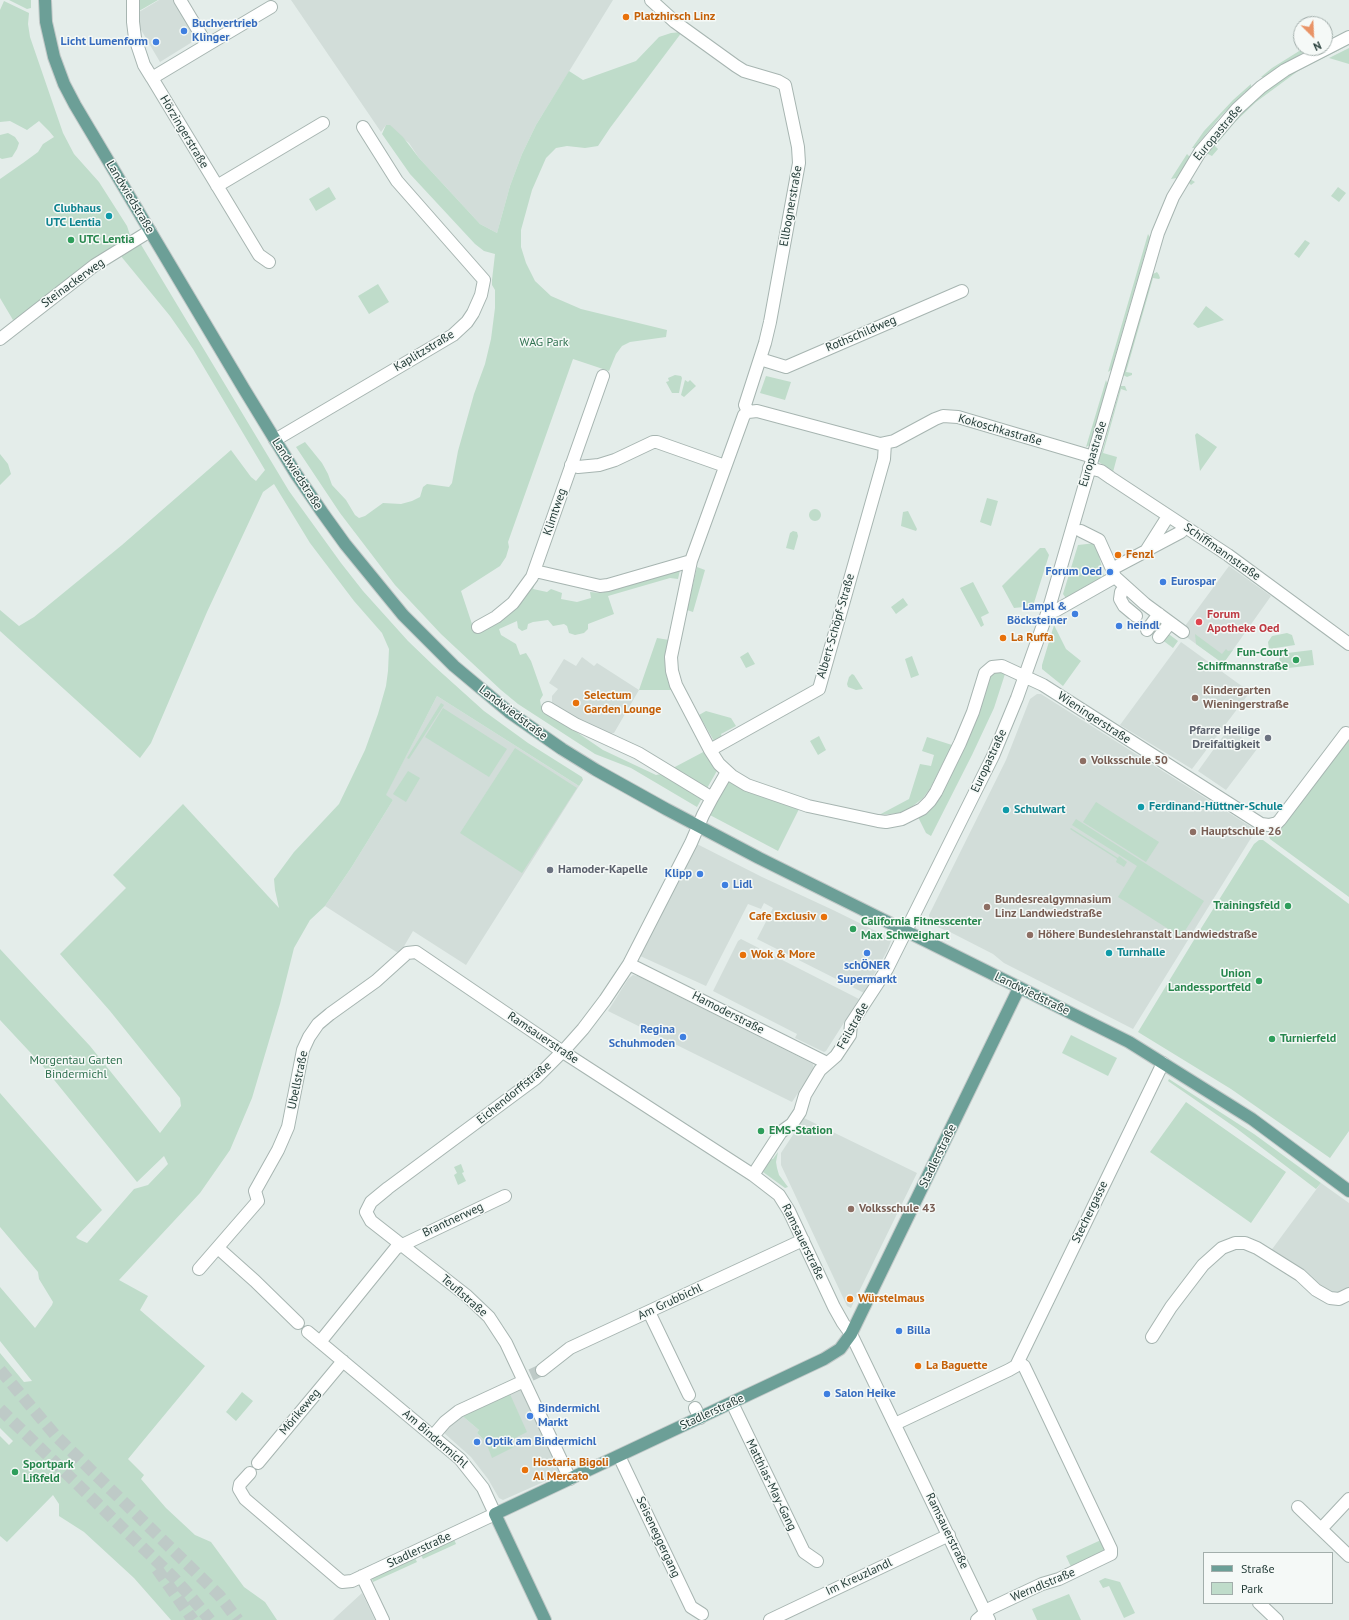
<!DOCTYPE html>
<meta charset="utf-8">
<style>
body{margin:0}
#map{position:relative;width:1349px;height:1620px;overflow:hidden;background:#e4edea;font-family:"PT Sans",sans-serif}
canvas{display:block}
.legend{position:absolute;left:1203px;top:1552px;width:130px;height:52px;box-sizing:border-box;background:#f5f9f7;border:1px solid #a2aeab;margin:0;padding:5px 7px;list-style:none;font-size:12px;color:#253d39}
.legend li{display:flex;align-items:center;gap:8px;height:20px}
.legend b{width:20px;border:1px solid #a2aeab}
.north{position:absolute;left:1293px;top:16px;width:40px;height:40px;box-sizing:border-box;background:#f5f9f7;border:1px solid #a2aeab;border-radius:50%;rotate:156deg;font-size:11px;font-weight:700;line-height:16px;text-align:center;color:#253d39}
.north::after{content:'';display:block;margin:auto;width:14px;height:18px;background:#e99366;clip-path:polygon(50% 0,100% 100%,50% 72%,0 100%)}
</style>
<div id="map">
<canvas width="1349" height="1620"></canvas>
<ul class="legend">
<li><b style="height:5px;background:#6c9f97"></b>Straße</li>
<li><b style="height:11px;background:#bfdcca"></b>Park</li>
</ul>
<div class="north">N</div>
</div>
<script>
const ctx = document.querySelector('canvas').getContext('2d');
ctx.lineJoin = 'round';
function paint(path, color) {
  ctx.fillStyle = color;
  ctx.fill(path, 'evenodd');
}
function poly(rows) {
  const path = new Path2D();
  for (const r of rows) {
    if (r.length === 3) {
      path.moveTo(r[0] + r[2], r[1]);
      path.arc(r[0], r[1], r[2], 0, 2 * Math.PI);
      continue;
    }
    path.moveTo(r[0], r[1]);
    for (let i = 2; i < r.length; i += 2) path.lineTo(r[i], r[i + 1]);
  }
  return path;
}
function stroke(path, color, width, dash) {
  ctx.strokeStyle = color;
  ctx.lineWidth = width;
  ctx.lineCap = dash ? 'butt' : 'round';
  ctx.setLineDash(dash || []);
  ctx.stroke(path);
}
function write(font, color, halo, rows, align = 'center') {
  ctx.font = font + ' "PT Sans",sans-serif';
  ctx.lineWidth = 3;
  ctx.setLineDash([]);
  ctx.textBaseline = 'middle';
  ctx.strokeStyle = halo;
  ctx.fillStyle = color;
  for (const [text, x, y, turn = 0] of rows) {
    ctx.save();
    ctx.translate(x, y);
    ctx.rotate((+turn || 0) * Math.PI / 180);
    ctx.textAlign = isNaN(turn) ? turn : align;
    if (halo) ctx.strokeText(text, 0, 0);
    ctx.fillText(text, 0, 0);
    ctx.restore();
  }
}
paint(poly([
 [159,0,175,0,197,39,160,62,140,28,139,12],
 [291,0,613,0,536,125,522,154,510,186,497,233,480,224,419,158,409,143,386,125,381,132],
 [1229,566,1271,596,1225,661,1221,662,1185,636,1185,626],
 [1181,642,1250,692,1192,769,1120,725],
 [582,657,594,666,597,663,639,690,614,733,603,734,552,707,552,696,558,689,549,683,564,659,576,666],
 [1037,694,1041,694,1256,830,1133,1029,1004,963,993,954,952,933,935,926,930,921,929,915,1006,760,1030,699],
 [437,696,579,786,466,965,413,931,403,948,398,953,325,906,351,868,393,800,385,796],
 [1229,728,1257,749,1226,790,1198,771],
 [695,843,762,877,833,910,890,938,891,941,887,951,864,993,757,939,773,908,764,903,761,909,748,904,706,986,638,955],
 [741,939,859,999,826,1051,824,1052,795,1038,797,1034,713,991,738,941],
 [633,975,638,976,813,1064,814,1069,792,1102,608,1011,628,979],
 [804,1118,917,1173,851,1308,847,1306,781,1165,781,1153],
 [1321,1183,1349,1203,1349,1289,1330,1296,1270,1252],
 [519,1388,523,1390,562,1470,557,1476,503,1500,499,1498,488,1479,471,1457,443,1432,460,1414,479,1430,477,1433,488,1444,514,1447,511,1440,509,1392],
 [362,1593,375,1620,333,1620,337,1616]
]), '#d2ddd9');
paint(poly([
 [9,0,31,0,31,8,27,9],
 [140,0,158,0,139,11],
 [4,1,29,13,28,24,30,37,63,133,74,154,99,182,127,226,131,238,21,318,13,320,0,298,0,179,23,163,38,152,43,144,54,137,49,131,39,121,27,130,10,121,0,122,0,10],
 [682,32,610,128,598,146,585,148,567,146,556,148,546,158,532,190,521,230,521,247,526,263,535,281,551,296,581,309,667,330,666,337,630,342,622,346,616,354,609,371,573,359,508,542,509,547,506,557,500,566,461,591,473,627,535,583,533,589,547,592,551,589,562,593,561,599,577,602,591,598,590,592,601,593,680,570,678,579,670,578,608,596,614,614,588,624,588,629,584,633,575,635,569,633,567,626,564,624,553,626,548,620,533,622,528,624,527,629,522,631,518,628,517,621,499,629,501,635,516,644,520,655,526,653,531,661,543,695,540,700,541,706,575,731,603,750,656,775,661,774,702,798,697,807,631,768,595,754,518,704,501,690,441,634,395,585,340,513,296,447,305,442,322,463,328,474,332,485,346,500,355,515,359,518,365,516,383,503,401,504,412,501,420,497,423,487,427,484,449,487,452,483,458,451,474,394,485,364,491,339,495,308,495,290,492,285,492,280,495,254,484,251,475,244,410,174,382,134,386,125,390,125,403,137,419,158,480,224,497,233,510,186,522,154,536,125,569,71,583,80,636,61,659,37,671,33],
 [1349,41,1349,45,1298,71,1256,102,1236,121,1215,146,1218,149,1212,156,1206,153,1190,179,1195,182,1191,185,1189,183,1188,180,1197,164,1231,121,1265,90,1307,61],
 [1304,48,1311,48,1269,73,1268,77,1265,78,1261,77,1272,68],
 [1349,48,1349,64,1329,58],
 [1251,84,1251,89,1249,92,1245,92,1221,116,1197,145,1197,148,1192,148,1204,131,1233,100],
 [8,133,15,137,19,143,17,149,12,157,2,159,0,158,0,135],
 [1187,154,1190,157,1177,178,1171,179],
 [329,187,336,199,316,211,309,199],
 [1338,187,1346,193,1339,202,1331,196],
 [1148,234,1152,241,1148,243,1114,360,1114,368,1108,372],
 [1305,240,1310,243,1299,258,1294,254],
 [140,243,289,491,341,563,363,591,408,641,434,666,484,711,528,743,582,777,583,780,579,786,437,696,386,795,393,800,351,868,325,906,310,920,294,948,280,1004,252,1098,230,1150,200,1193,119,1280,148,1296,140,1310,205,1366,128,1459,144,1475,141,1479,166,1508,195,1535,211,1542,244,1587,265,1602,277,1620,171,1620,134,1578,84,1532,59,1516,59,1504,53,1495,7,1542,0,1536,0,1436,9,1445,13,1441,0,1428,0,1353,24,1382,32,1381,0,1341,0,1287,35,1328,52,1305,53,1302,39,1279,38,1272,0,1227,0,1093,102,1210,76,1237,78,1239,87,1243,134,1189,148,1185,168,1164,164,1156,137,1182,42,1065,0,1020,0,949,90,1046,160,1133,181,1106,180,1098,110,1011,60,954,126,888,113,875,183,804,279,908,275,890,274,879,294,852,339,804,365,750,378,714,386,686,388,671,389,649,382,633,354,601,310,543,274,484,263,492,207,612,151,743,140,758,0,631,0,610,19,626,34,617,122,545,231,450,251,477,256,481,265,470,193,349,170,316,120,255],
 [1157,272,1159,275,1160,278,1159,279,1153,278,1126,372,1132,373,1132,375,1127,377,1123,375,1123,369,1125,368,1151,278,1151,275],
 [378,284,389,302,369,314,358,296],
 [1206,306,1224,320,1198,328,1193,324],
 [675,375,681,376,682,378,679,393,672,393,666,382,669,381,668,378],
 [766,376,791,382,785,400,760,393],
 [685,380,688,382,690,380,696,386,684,397,681,395],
 [1106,380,1109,388,1106,389,1092,437,1094,441,1092,444,1086,447],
 [1119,386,1125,386,1127,391,1121,389,1103,453,1117,457,1113,472,1099,462,1098,455,1102,452,1119,392,1117,388],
 [1197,433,1217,447,1200,471,1195,435],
 [0,454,8,464,11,474,0,485],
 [987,498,998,501,991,526,980,522],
 [815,515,6],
 [908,511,917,529,916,531,901,526,903,512],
 [793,531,797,532,798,536,794,550,786,548,790,533],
 [1096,543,1105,581,1068,601,1063,594,1078,545],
 [1040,548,1045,548,1049,555,1033,606,1014,608,1002,586],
 [697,567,705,570,693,612,687,610],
 [973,582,989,613,981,617,984,625,981,627,960,588],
 [903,598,908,605,896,614,891,607],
 [1054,625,1066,649,1081,661,1063,686,1042,669,1042,665],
 [1166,632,1178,641,1173,648,1161,639],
 [1287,633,1292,635,1295,645,1269,649,1268,642,1272,636],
 [1195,634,1222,654,1226,649,1228,651,1233,650,1225,661,1221,662,1196,644],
 [657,638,669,640,666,654,665,666,666,674,673,690,639,690],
 [1312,650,1314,665,1280,669,1279,654],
 [748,652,755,664,746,668,740,657],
 [912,656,919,675,911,678,905,659],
 [996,671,1001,671,1005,674,994,708,972,755,931,836,926,833,918,817,964,745,979,714,989,678],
 [852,674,854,675,863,689,856,690,848,687,847,684,849,677],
 [441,703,444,705,409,759,407,758],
 [443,708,507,749,489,777,425,737],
 [706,711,731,718,736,726,721,734,722,737,714,741,699,715],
 [1349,733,1349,897,1270,839,1268,834],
 [819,736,826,750,818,755,810,741],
 [927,737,952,745,931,787,923,798,909,809,899,813,879,815,909,799,920,764,931,766,934,755,922,751],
 [515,748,577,788,522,873,460,833],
 [707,750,718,769,706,790,673,768],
 [408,771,420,778,406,802,393,794],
 [728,781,799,809,778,851,708,814],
 [1096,802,1159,842,1146,862,1083,822],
 [1076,819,1204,901,1181,937,1118,897,1137,866,1072,825],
 [1071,828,1118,858,1119,856,1127,862,1124,867,1116,862,1117,859,1070,829],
 [1259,840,1263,840,1349,904,1349,1131,1330,1158,1231,1089,1138,1032,1200,930,1254,844],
 [1071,1035,1117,1058,1108,1076,1062,1053],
 [1169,1079,1254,1134,1321,1183,1316,1189,1236,1128,1168,1081],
 [1186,1102,1286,1172,1251,1223,1150,1152],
 [778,1152,776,1162,777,1168,779,1175,788,1187,785,1188,763,1172,762,1167,766,1160,773,1159],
 [461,1164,464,1172,462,1173,466,1181,458,1185,454,1175,457,1173,454,1167],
 [242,1392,253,1401,236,1421,226,1412],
 [509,1392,527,1432,511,1440,514,1447,492,1458,487,1445,488,1444,477,1433,479,1430,460,1414],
 [453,1537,456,1544,423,1559,420,1553],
 [1101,1540,1105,1548,1104,1554,1072,1569,1066,1556],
 [414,1556,417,1562,373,1582,371,1576],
 [1105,1578,1120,1582,1135,1613,1124,1618,1109,1586,1103,1588,1099,1581],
 [1069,1594,1081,1620,1037,1620,1032,1609]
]), '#bfdcca');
stroke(poly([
 [531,1375,542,1370]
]), '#becac7', 12, [12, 6]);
stroke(poly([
 [0,1370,56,1436,219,1595,238,1620],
 [0,1409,173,1577,192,1598,210,1620],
 [157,1569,193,1620]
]), '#becac7', 12, [12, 6]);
const minor = poly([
 [133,0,133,22,135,38,144,65,152,78],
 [180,0,207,45,152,78,259,255,269,262],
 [651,0,675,22,736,66,744,71,778,81,785,85,798,147,799,163,770,322,765,343,745,405,748,412],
 [207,45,271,7],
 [217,186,323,123],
 [0,339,95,265,150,231],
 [760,359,786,367,962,291],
 [275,440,453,335,467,322,473,313,481,295,484,280,397,181,363,127],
 [1093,457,958,417,943,416,935,419,894,441,880,444,757,411,748,412,744,415,691,561,671,657,672,671,676,685,710,750,719,764,732,776,747,785,808,806,878,821,886,822,902,819,922,809,930,801,936,792,960,743,973,712,985,673,992,667,1002,666,1043,685,1261,824,1269,825,1277,823,1280,820,1346,733],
 [571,465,578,467,599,465,615,460,653,442,657,442,725,466],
 [1089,468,1101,471,1111,478,1228,555,1349,644],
 [1081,531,1099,540,1112,569,1146,551,1165,521],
 [1147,550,1181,532],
 [1112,569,1115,577,1145,604,1183,632],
 [535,571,600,586,608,585,691,561],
 [1125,586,1121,592,1120,599,1124,606,1136,616],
 [1055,611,1115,577],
 [478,627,496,617,513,603,532,577,603,376],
 [1147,630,1159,614],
 [1159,637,1170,623],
 [548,708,575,724,638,753,712,798,703,815,691,843,629,964,605,1000,583,1029,567,1047,535,1079,388,1188,371,1202,366,1212,371,1221,467,1296,489,1317,506,1343,570,1479],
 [710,750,819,689,884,459,885,443],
 [712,798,727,772],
 [629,964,827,1063],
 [753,1175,781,1132,792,1124,800,1112,805,1095,820,1070,836,1056,850,1035,851,1024,887,969,993,756,1017,698,1049,608,1158,233,1173,197,1200,152,1237,109,1261,87,1285,70,1349,37],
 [218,1248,255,1281,298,1323],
 [199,1269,258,1201,255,1191,278,1150,288,1127,303,1050,309,1037,318,1024,330,1014,376,981,407,953,416,952,563,1052,753,1175,779,1195,789,1211,834,1307,843,1323,851,1334,989,1620],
 [649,1312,689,1395],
 [1152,1337,1171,1307,1203,1265,1222,1248,1235,1243,1245,1243,1257,1248,1300,1275,1316,1290,1330,1298,1339,1299,1349,1294],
 [320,1342,396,1248,505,1196],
 [542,1370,570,1348,803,1240],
 [732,1403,804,1552,817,1561],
 [695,1408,700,1418],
 [895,1424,1009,1370,1016,1366,1163,1063],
 [433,1436,445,1422,459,1411,524,1381],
 [619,1456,691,1607,702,1614],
 [258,1463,343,1361],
 [250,1473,240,1484,239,1489,245,1499,342,1582,352,1581,495,1514,483,1488,460,1459,308,1332],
 [1298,1507,1349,1556],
 [1321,1529,1349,1499],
 [362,1576,383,1620],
 [1259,1603,1277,1620],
 [770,1620,949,1535],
 [977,1620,991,1608,1042,1584,1059,1579,1111,1554,1111,1549,1036,1391,1024,1366,1018,1362]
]);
const major = poly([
 [45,0,46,22,54,57,64,84,75,105,244,389,296,474,322,512,345,544,403,615,454,666,509,712,562,749,596,770,666,809,759,858,1129,1042,1252,1119,1349,1191],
 [545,1620,495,1514,824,1359,840,1349,851,1334,1019,988]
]);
stroke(minor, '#a7b5b1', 14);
stroke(major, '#c2c9c8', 14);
stroke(minor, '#fff', 12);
stroke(major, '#6c9f97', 12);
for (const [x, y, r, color] of [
 [626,17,4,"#e8710a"],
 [184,31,4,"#3f7fe0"],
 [156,42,4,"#3f7fe0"],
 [109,216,4,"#0f9aa8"],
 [71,240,4,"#2e9e5b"],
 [1118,555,4,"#e8710a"],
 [1110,572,4,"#3f7fe0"],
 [1163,582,4,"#3f7fe0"],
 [1075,614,4,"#3f7fe0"],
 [1199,622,4,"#e0444e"],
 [1119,626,4,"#3f7fe0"],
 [1003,638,4,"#e8710a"],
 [1296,660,4,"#2e9e5b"],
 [1195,698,4,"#8d6e63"],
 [576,703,4,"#e8710a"],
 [1268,738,4,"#6b7280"],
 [1083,761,4,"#8d6e63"],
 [1141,807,4,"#0f9aa8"],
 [1006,810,4,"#0f9aa8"],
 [1193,832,4,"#8d6e63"],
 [550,870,4,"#6b7280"],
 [700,874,4,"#3f7fe0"],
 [725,885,4,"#3f7fe0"],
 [1288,906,4,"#2e9e5b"],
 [987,907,4,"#8d6e63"],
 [824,917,4,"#e8710a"],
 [853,929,4,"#2e9e5b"],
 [1030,935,4,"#8d6e63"],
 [867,953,4,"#3f7fe0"],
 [1109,953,4,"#0f9aa8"],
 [743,955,4,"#e8710a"],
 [1259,981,4,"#2e9e5b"],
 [683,1037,4,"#3f7fe0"],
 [1272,1039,4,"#2e9e5b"],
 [761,1131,4,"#2e9e5b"],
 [851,1209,4,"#8d6e63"],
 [850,1299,4,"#e8710a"],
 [899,1331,4,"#3f7fe0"],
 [918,1366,4,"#e8710a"],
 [827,1394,4,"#3f7fe0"],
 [530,1416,4,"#3f7fe0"],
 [477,1442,4,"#3f7fe0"],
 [525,1470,4,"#e8710a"],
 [15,1472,4,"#2e9e5b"]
]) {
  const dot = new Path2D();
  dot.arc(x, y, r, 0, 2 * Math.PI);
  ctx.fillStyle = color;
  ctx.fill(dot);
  stroke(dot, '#f5f9f7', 1.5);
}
write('bold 12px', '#c56008', '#f5f9f7', [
 ["Platzhirsch Linz",634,17],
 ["Fenzl",1126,555],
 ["La Ruffa",1011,638],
 ["Selectum",584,696],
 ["Garden Lounge",584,710],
 ["Cafe Exclusiv",816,917,"right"],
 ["Wok & More",751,955],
 ["Würstelmaus",858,1299],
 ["La Baguette",926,1366],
 ["Hostaria Bigoli",533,1463],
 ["Al Mercato",533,1477]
], 'left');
write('bold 12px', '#366cbe', '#f5f9f7', [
 ["Buchvertrieb",192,24],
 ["Klinger",192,38],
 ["Licht Lumenform",148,42,"right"],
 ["Forum Oed",1102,572,"right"],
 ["Eurospar",1171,582],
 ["Lampl &",1067,607,"right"],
 ["Böcksteiner",1067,621,"right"],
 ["heindl",1127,626],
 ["Klipp",692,874,"right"],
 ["Lidl",733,885],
 ["schÖNER",867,966,"center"],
 ["Supermarkt",867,980,"center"],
 ["Regina",675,1030,"right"],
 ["Schuhmoden",675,1044,"right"],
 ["Billa",907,1331],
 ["Salon Heike",835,1394],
 ["Bindermichl",538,1409],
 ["Markt",538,1423],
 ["Optik am Bindermichl",485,1442]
], 'left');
write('12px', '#253d39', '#f5f9f7', [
 ["Hörzingerstraße",184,132,59],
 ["Europastraße",1218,133,-50],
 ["Landwiedstraße",130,197,59],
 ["Ellbognerstraße",791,206,-80],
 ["Steinackerweg",73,283,-36],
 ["Rothschildweg",861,334,-23],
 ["Kaplitzstraße",424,351,-31],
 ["Kokoschkastraße",1000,430,16],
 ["Europastraße",1093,454,-73],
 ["Landwiedstraße",297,474,57],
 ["Klimtweg",555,512,-71],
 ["Schiffmannstraße",1222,552,35],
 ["Albert-Schöpf-Straße",836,626,-74],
 ["Landwiedstraße",513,713,37],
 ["Wieningerstraße",1094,718,33],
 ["Europastraße",989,761,-65],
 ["Landwiedstraße",1032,994,26],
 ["Hamoderstraße",728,1013,27],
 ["Feilstraße",853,1026,-61],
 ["Ramsauerstraße",543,1038,34],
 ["Ubellstraße",298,1080,-78],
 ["Eichendorffstraße",514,1093,-39],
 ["Stadlerstraße",938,1156,-64],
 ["Stechergasse",1090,1212,-64],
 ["Brantnerweg",453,1220,-25],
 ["Ramsauerstraße",803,1242,64],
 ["Teuflstraße",464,1296,41],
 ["Am Grubbichl",670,1302,-25],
 ["Mörikeweg",300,1412,-50],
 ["Stadlerstraße",712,1412,-25],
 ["Am Bindermichl",435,1439,41],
 ["Matthias-May-Gang",771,1485,64],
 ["Ramsauerstraße",947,1531,64],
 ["Seiseneggergang",658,1537,65],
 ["Stadlerstraße",419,1550,-25],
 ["Im Kreuzlandl",859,1577,-25],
 ["Werndlstraße",1043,1585,-23]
]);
write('bold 12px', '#0d838f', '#f5f9f7', [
 ["Clubhaus",101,209,"right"],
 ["UTC Lentia",101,223,"right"],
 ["Ferdinand-Hüttner-Schule",1149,807],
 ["Schulwart",1014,810],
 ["Turnhalle",1117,953]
], 'left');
write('bold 12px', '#27864d', '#f5f9f7', [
 ["UTC Lentia",79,240],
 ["Fun-Court",1288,653,"right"],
 ["Schiffmannstraße",1288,667,"right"],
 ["Trainingsfeld",1280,906,"right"],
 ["California Fitnesscenter",861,922],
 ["Max Schweighart",861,936],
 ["Union",1251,974,"right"],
 ["Landessportfeld",1251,988,"right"],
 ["Turnierfeld",1280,1039],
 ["EMS-Station",769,1131],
 ["Sportpark",23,1465],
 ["Lißfeld",23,1479]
], 'left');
write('12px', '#317251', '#f5f9f7', [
 ["WAG Park",544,343],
 ["Morgentau Garten",76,1061],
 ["Bindermichl",76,1075]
]);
write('bold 12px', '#be3a42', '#f5f9f7', [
 ["Forum",1207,615],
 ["Apotheke Oed",1207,629]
], 'left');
write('bold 12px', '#785e54', '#f5f9f7', [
 ["Kindergarten",1203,691],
 ["Wieningerstraße",1203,705],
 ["Volksschule 50",1091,761],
 ["Hauptschule 26",1201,832],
 ["Bundesrealgymnasium",995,900],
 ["Linz Landwiedstraße",995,914],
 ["Höhere Bundeslehranstalt Landwiedstraße",1038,935],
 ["Volksschule 43",859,1209]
], 'left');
write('bold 12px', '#5b616d', '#f5f9f7', [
 ["Pfarre Heilige",1260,731],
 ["Dreifaltigkeit",1260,745],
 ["Hamoder-Kapelle",558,870,"left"]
], 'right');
</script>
